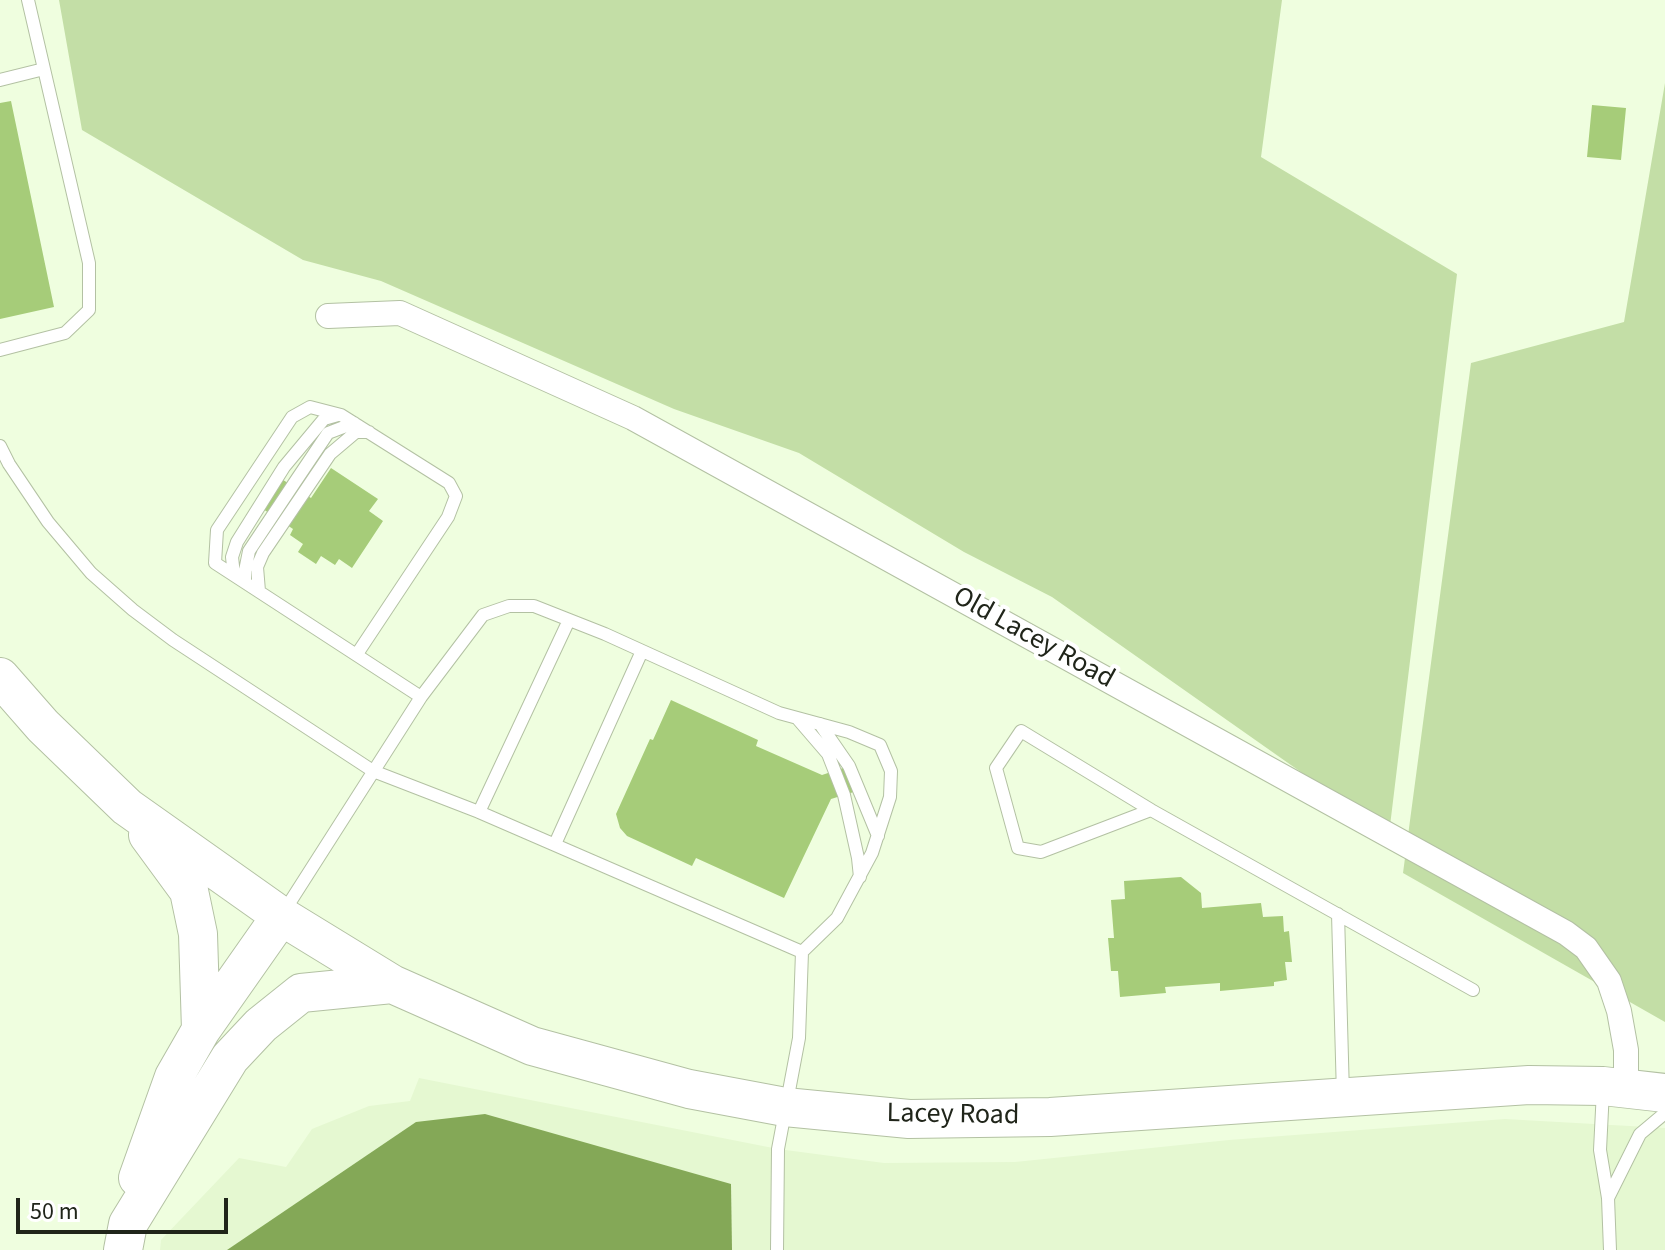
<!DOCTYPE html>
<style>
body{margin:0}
#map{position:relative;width:1665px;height:1250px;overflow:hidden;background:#effedf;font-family:"Source Sans 3",sans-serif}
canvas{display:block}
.scale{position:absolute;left:16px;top:1198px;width:212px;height:36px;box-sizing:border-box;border:4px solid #20251a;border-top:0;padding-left:10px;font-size:24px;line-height:28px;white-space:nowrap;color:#20251a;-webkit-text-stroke:6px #fff;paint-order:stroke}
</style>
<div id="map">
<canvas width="1665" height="1250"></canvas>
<div class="scale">50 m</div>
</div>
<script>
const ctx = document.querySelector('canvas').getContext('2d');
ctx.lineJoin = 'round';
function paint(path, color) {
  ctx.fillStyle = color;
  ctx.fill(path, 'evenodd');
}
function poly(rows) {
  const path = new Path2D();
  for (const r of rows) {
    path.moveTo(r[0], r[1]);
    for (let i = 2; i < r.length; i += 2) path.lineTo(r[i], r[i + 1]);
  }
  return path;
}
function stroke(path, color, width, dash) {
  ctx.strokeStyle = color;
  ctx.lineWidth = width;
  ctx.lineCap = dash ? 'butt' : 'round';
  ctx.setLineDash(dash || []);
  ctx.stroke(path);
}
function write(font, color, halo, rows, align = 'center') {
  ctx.font = font + ' "Source Sans 3",sans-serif';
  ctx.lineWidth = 8;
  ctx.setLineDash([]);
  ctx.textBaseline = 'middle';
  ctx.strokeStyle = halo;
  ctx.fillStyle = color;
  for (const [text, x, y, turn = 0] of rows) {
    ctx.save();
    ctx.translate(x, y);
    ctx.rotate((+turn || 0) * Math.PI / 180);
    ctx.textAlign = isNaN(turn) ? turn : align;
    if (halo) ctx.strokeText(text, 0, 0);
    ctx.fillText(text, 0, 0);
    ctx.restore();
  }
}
paint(poly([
 [419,1078,778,1149,884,1163,1015,1162,1229,1140,1505,1119,1665,1128,1665,1250,160,1250,161,1240,239,1158,286,1167,312,1129,369,1106,410,1101]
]), '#e5f8d1');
paint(poly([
 [59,0,1282,0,1261,157,1457,274,1389,834,1052,597,964,552,799,453,674,409,381,281,303,260,82,130],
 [1665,83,1665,1022,1403,873,1471,363,1624,322]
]), '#c3dea6');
paint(poly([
 [485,1114,731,1184,732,1250,227,1250,416,1122]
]), '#84a857');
paint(poly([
 [11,101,54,307,0,319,0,103],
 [1592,105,1626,108,1621,160,1587,157],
 [331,468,378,499,369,511,383,521,352,568,339,559,335,565,321,556,316,564,298,552,303,544,290,535,293,529,254,503,274,474,311,498],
 [671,700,758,740,756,746,822,775,849,766,857,791,831,799,784,898,696,858,692,866,627,836,620,828,616,814,650,739,653,740],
 [1181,877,1201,893,1202,908,1261,903,1263,917,1283,916,1284,932,1289,931,1292,962,1285,962,1287,980,1274,982,1274,986,1220,991,1220,983,1165,987,1166,993,1120,997,1118,971,1111,971,1108,938,1114,938,1111,900,1125,899,1124,881]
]), '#a6cc79');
const service = poly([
 [0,80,44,69],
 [0,350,65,333,89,310,89,263,28,0],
 [0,446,9,464,48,522,91,573,133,610,173,640,373,771,479,812,802,952],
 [234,575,232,557,237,542,284,467,324,419,338,415],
 [245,582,245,571,249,551,295,482,328,433,354,423],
 [259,591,257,567,263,553,330,454,356,432,369,432],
 [357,654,448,517,456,496,449,483,341,415,310,407,292,417,217,530,215,563,421,697],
 [797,718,828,754,844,795,858,858,860,877],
 [820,724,849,766,878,836],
 [1151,810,1041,852,1018,848,996,768,1021,731,1151,810,1473,990],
 [479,812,569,620],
 [555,844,642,651],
 [283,913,421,697,483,615,509,606,534,606,605,634,779,713,849,732,880,745,891,771,890,797,872,853,837,918,802,952,799,1038,778,1149,777,1250],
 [1338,914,1343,1095],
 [1603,1090,1600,1150,1608,1198,1610,1250],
 [1608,1198,1640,1134,1665,1113]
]);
const minor = poly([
 [328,316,400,313,633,418,1566,933,1586,948,1609,981,1619,1011,1626,1050,1626,1088]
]);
const primary = poly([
 [0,677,43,726,127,807,281,916,392,984,532,1046,689,1089,785,1107,909,1119,1050,1117,1529,1085,1603,1086,1665,1093],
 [148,835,189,891,198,934,201,1030],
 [138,1178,174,1077,201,1030,281,916],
 [123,1250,128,1224,230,1058,261,1025,301,993,392,984]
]);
stroke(service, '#b3c1a3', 14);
stroke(minor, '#b3c1a3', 26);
stroke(primary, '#b3c1a3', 40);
stroke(service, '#fff', 12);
stroke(minor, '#fff', 24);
stroke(primary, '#fff', 38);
write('28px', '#20251a', '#fff', [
 ["Old Lacey Road",1033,639,29],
 ["Lacey Road",953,1116,1]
]);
</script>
